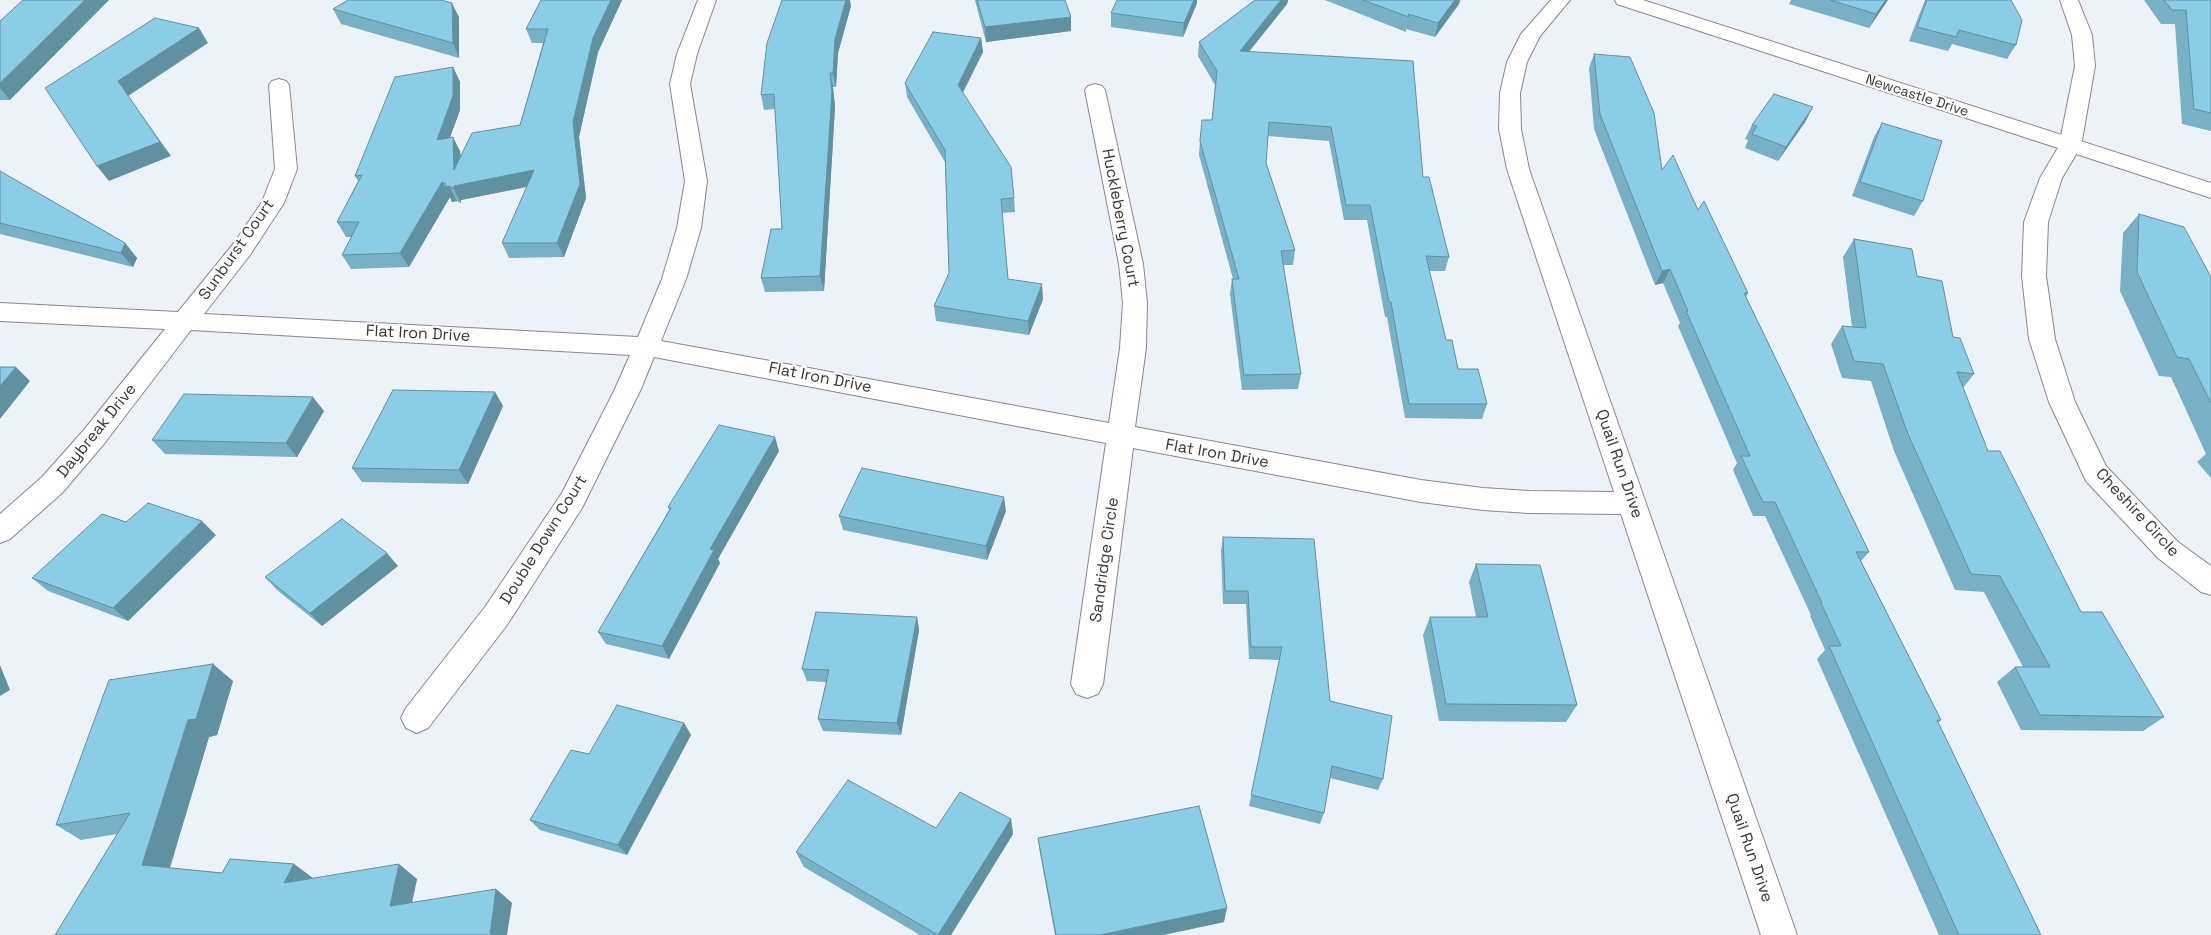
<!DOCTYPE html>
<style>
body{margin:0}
canvas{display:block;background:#edf1f8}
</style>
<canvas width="2211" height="935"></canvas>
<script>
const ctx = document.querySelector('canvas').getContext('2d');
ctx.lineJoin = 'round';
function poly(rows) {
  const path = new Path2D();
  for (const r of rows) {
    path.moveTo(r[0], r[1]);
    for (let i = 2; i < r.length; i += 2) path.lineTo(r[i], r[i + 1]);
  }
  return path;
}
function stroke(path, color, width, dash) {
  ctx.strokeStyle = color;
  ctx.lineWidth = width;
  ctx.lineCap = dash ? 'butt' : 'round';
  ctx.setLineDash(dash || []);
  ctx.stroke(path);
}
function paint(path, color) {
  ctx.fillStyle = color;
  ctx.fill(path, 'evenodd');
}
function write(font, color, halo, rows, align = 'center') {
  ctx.font = font + ' "Space Grotesk",sans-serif';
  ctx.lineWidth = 4.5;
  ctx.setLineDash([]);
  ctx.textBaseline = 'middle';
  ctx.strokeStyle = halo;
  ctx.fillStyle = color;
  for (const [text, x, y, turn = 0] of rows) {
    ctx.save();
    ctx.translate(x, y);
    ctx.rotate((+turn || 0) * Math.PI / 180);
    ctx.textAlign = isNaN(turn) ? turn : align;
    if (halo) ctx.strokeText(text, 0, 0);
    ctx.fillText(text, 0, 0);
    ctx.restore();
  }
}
const street = poly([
 [698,0,716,0,697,54,690,84,707,181,701,228,686,279,661,341,1109,423,1120,348,1123,303,1119,264,1085,90,1088,86,1095,84,1102,86,1105,90,1143,264,1147,303,1146,348,1135,427,1421,480,1483,488,1529,491,1614,492,1507,169,1499,129,1500,93,1507,62,1521,34,1551,0,1570,0,1540,36,1527,62,1520,93,1521,129,1529,169,1797,935,1761,935,1621,514,1529,513,1483,510,1421,502,1133,448,1103,684,1098,694,1087,698,1076,694,1071,684,1106,443,654,357,640,391,582,508,507,625,428,728,417,733,406,728,401,718,406,708,485,607,562,493,614,391,630,355,191,330,103,445,62,493,10,539,0,543,0,514,42,477,83,431,165,329,0,321,0,303,178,312,234,243,262,202,275,169,269,85,272,81,279,79,286,81,289,85,297,169,284,203,250,255,204,314,638,337,662,279,677,228,685,181,670,84,677,54,698,0],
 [2060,0,2078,0,2092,35,2095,66,2081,146,2062,178,2048,222,2046,276,2055,339,2075,402,2106,466,2178,542,2211,566,2211,595,2201,592,2158,558,2086,481,2049,402,2029,339,2022,276,2024,222,2040,178,2059,146,2075,66,2072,35,2060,0]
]);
const secondary = poly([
 [1615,0,1643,0,2211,183,2211,198,1617,4,1615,0]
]);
stroke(street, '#85898f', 2);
stroke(secondary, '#85898f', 2);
paint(street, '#fff');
paint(secondary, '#fff');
paint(poly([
 [541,0,622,0,598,52,579,137,586,198,564,257,509,258,502,243,527,187,461,200,461,203,457,201,452,202,450,197,409,267,351,269,342,255,351,237,346,237,337,222,358,181,355,176,453,67,460,82,460,110,450,137,460,151,461,156,520,125,543,43,532,43,526,29],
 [975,0,1065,0,1071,31,986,42],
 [1255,0,1288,0,1287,4,1249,52,1423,177,1449,257,1445,271,1429,271,1446,340,1458,369,1487,404,1482,419,1405,418,1387,317,1385,317,1367,220,1344,220,1329,141,1268,136,1266,163,1295,250,1293,265,1283,265,1301,374,1298,389,1242,390,1230,294,1232,279,1233,279,1199,155,1200,141,1212,120,1215,85,1198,56,1199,42],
 [1325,0,1460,0,1459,4,1435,37,1406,29,1406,32],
 [1791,0,1888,0,1869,28,1789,4],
 [1925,0,2011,0,2016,45,2007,59,1952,44,1948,51,1909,41],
 [2144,0,2211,0,2211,131,2182,124,2175,24,2161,24],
 [1197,3,1183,37,1111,27,1111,13],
 [851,6,838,53,836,87,833,87,835,107,824,291,765,292,761,278,782,229,775,109,764,110,761,95],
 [333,9,459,17,459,58,341,24],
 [0,21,10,100,0,100],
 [981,38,983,52,963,93,1014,198,1015,212,1002,213,1008,279,1043,299,1029,335,936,321,934,306,949,273,945,162,907,97,905,83],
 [1594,54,1662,170,1698,210,1748,293,1746,297,1869,552,1861,561,1941,720,1938,723,2041,935,1939,935,1817,659,1825,650,1810,616,1811,615,1765,516,1753,516,1733,470,1737,463,1678,326,1680,323,1663,283,1655,285,1594,129,1589,68],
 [1813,107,1805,122,1778,161,1745,148,1748,140,1745,139,1752,125],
 [1882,123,1923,201,1914,216,1852,196,1874,137],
 [0,171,125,243,137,258,133,267,0,234],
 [2139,214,2211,277,2211,478,2197,462,2206,454,2171,377,2159,376,2120,291,2123,233],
 [1854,239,1917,276,1953,337,1974,374,1963,388,1988,451,2081,612,2164,717,2143,731,2021,730,1997,682,2015,667,2023,667,1984,592,1955,590,1894,451,1871,381,1842,378,1831,344,1842,326,1852,327,1843,257],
 [495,392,503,406,468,484,362,482,352,468],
 [324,411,297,457,165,454,152,440],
 [779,451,718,559,720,563,669,659,606,644,598,632,669,510,668,507],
 [1006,511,987,560,843,530,839,516],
 [126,522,216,535,128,621,48,591,32,578],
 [1223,537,1330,701,1383,779,1378,790,1330,778,1324,813,1320,824,1249,806,1280,660,1249,659,1246,604,1223,604,1221,550],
 [1476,564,1577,705,1566,722,1439,721,1423,635,1430,617,1476,617,1469,582],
 [398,566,322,626,277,590,265,577],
 [917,617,919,630,901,735,823,731,818,719,826,682,807,681,802,669],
 [233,681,217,735,209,737,170,868,222,873,294,864,313,878,417,879,412,903,496,889,512,903,55,935,117,834,81,840,56,825],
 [684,723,691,735,627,855,540,830,530,820,589,754],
 [1011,819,1013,834,951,935,920,935,804,867,796,852,936,828],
 [1038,838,1224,922,1163,935,1055,935,1040,853]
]), '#78b0c6');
paint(poly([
 [85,0,109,0,10,100,0,88,0,83],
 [611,0,622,0,598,52,579,137,586,198,564,257,557,243,573,122,593,38],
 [846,0,850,0,851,6,838,53,836,87,833,73,835,39],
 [1194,0,1197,0,1197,3,1183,37,1184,23],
 [1281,0,1288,0,1287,4,1238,65,1240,51],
 [1455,0,1460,0,1459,4,1435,37,1438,23],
 [1886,0,1888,0,1869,28,1876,14],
 [452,3,459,17,459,58,453,43],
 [1071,17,1071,31,986,42,985,27],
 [199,28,208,43,128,96,171,156,109,181,97,166,118,81],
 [981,38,983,52,959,99,958,85],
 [453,67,460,82,460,110,444,154,437,140],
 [830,73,833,87,835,107,824,291,820,276],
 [1813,107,1805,122,1778,161,1786,147],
 [453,137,460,151,461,184,534,170,540,184,461,200,461,203,454,189],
 [442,182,445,187,449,186,457,201,452,202,450,197,409,267,400,253],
 [125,243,137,258,133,267,121,253],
 [1670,269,1663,283,1655,285,1662,271],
 [1042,284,1043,299,1029,335,1028,321],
 [16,367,30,381,0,419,0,386],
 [495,392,503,406,468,484,459,470],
 [313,397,324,411,297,457,286,443],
 [775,437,779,451,718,559,720,563,669,659,662,646,710,549],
 [1004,497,1006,511,987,560,986,546],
 [202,521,216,535,128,621,113,608],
 [387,553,398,566,322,626,310,613],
 [917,617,919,630,901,735,897,723],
 [213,664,233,681,217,735,209,737,166,880,142,865,188,720],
 [0,665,10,690,0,696],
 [684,723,691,735,627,855,618,845],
 [1011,819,1013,834,951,935,938,935],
 [294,864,314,879,284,883],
 [399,864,417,879,408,920,390,906],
 [496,889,512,903,507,935,490,935],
 [1227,908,1224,922,1163,935,1100,935]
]), '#6190a1');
const building = poly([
 [23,0,85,0,0,83,0,21,23,0],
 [348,0,441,0,452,3,453,43,333,9,348,0],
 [541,0,611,0,593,38,573,122,580,184,557,243,502,243,534,170,454,186,454,189,449,186,445,187,446,184,442,182,400,253,342,255,359,222,337,222,362,175,355,176,395,77,453,67,453,96,437,140,453,137,454,170,472,133,520,125,548,29,526,29,541,0],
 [782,0,846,0,835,39,833,73,830,73,832,92,820,276,761,278,771,229,782,229,774,94,761,95,767,43,782,0],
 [977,0,1065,0,1071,17,985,27,977,0],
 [1117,0,1194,0,1184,23,1111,13,1117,0],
 [1255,0,1281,0,1240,51,1413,61,1423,177,1429,177,1449,257,1426,256,1446,340,1452,340,1458,369,1478,369,1487,404,1409,404,1391,302,1389,302,1370,205,1346,205,1331,127,1269,122,1266,163,1295,250,1281,251,1301,374,1244,375,1232,279,1239,279,1200,141,1202,120,1212,120,1217,71,1199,42,1255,0],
 [1363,0,1455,0,1438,23,1408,14,1409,17,1363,0],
 [1830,0,1886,0,1876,14,1830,0],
 [1927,0,2011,0,2022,20,2016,45,1959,30,1956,37,1917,27,1927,0],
 [2164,0,2211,0,2211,113,2194,109,2186,10,2172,10,2164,0],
 [155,18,199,28,118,81,160,142,97,166,45,88,155,18],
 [933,32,981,38,958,85,1011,167,1014,198,1001,199,1008,279,1042,284,1028,321,934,306,949,273,945,150,905,83,933,32],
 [1594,54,1630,57,1654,113,1662,170,1673,155,1698,210,1704,201,1748,293,1744,293,1869,552,1856,552,1941,720,1937,720,2041,935,1959,935,1829,646,1841,646,1821,603,1822,603,1775,502,1763,502,1741,456,1750,456,1686,311,1688,311,1670,269,1662,271,1600,114,1594,54],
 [1774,94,1813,107,1786,147,1752,134,1757,126,1752,125,1774,94],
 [1882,123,1942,141,1923,201,1860,182,1882,123],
 [0,171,125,243,121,253,0,223,0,171],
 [2139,214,2184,227,2211,277,2211,403,2189,359,2177,357,2137,272,2139,214],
 [1854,239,1912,249,1917,276,1942,281,1953,337,1960,338,1974,374,1957,372,1988,451,2000,451,2081,612,2102,612,2164,717,2040,715,2015,667,2050,667,2000,576,1971,574,1908,434,1883,364,1854,361,1842,326,1866,328,1854,239],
 [0,367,16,367,0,386,0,367],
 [393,390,495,392,459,470,352,468,393,390],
 [184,394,313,397,286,443,152,440,184,394],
 [719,425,775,437,710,549,714,550,662,646,598,632,671,508,668,507,719,425],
 [862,468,1004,497,986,546,839,516,862,468],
 [148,503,202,521,113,608,32,578,102,514,126,522,148,503],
 [342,519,387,553,310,613,265,577,342,519],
 [1223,537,1314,539,1330,701,1392,716,1383,779,1332,766,1324,813,1251,795,1282,647,1251,647,1248,591,1225,591,1223,537],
 [1476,564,1540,565,1577,705,1446,704,1430,617,1488,617,1476,564],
 [816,612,917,617,897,723,818,719,829,670,802,669,816,612],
 [213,664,196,719,188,720,142,865,222,873,230,859,294,864,284,883,399,864,390,906,496,889,490,935,55,935,130,813,56,825,109,680,213,664],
 [617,705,684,723,618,845,530,820,571,750,589,754,617,705],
 [848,780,936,828,960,792,1011,819,938,935,796,852,848,780],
 [1199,806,1227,908,1100,935,1056,935,1038,838,1199,806]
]);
paint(building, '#8bcde6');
stroke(building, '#6190a1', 1);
write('14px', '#343638', '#fff', [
 ["Newcastle Drive",1917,96,18]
]);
write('16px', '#343638', '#fff', [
 ["Huckleberry Court",1120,218,79],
 ["Sunburst Court",237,250,-55],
 ["Flat Iron Drive",418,334,3],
 ["Flat Iron Drive",820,378,11],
 ["Daybreak Drive",97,431,-51],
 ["Flat Iron Drive",1217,454,10],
 ["Quail Run Drive",1619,464,71],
 ["Cheshire Circle",2137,513,47],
 ["Double Down Court",544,540,-58],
 ["Sandridge Circle",1105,560,-82],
 ["Quail Run Drive",1749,848,71]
]);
</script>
